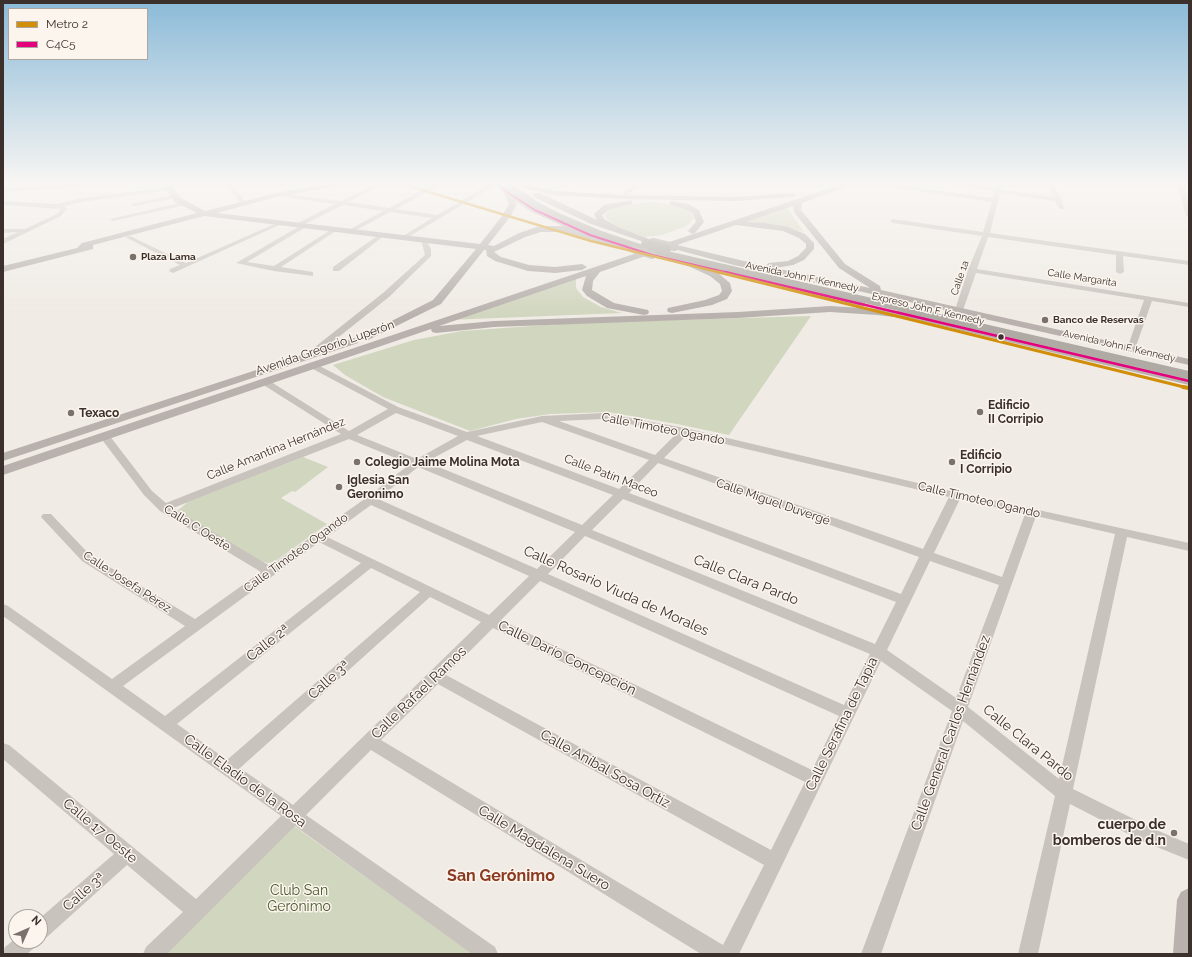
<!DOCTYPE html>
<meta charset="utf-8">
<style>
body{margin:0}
#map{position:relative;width:1192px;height:957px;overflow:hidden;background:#f0ebe5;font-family:Raleway,sans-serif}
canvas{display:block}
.frame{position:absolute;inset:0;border:4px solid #3b302b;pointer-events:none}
.legend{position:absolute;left:8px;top:8px;width:140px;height:52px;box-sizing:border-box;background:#fbf5ee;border:1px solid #aea6a0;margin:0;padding:5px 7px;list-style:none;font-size:12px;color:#3b302b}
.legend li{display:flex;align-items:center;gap:8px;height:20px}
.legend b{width:20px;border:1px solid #aea6a0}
.north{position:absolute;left:8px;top:909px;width:40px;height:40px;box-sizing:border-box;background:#fbf5ee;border:1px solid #aea6a0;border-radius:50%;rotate:45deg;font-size:11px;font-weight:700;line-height:16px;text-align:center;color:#3b302b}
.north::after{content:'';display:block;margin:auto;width:14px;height:18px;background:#7a716c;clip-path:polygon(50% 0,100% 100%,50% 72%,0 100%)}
</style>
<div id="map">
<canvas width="1192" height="957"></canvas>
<div class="frame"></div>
<ul class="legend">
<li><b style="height:5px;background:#d18e09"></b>Metro 2</li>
<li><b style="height:5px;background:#e5007d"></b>C4C5</li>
</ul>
<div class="north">N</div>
</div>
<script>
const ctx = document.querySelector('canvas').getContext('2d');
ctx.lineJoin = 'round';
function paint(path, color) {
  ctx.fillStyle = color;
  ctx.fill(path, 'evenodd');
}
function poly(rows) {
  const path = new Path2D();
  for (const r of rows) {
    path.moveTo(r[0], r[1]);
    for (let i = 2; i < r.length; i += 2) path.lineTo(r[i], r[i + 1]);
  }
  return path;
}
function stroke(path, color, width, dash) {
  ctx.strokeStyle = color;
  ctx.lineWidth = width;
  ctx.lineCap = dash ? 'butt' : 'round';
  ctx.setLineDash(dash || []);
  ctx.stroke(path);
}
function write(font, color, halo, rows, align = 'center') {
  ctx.font = font + ' Raleway,sans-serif';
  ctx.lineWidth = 3;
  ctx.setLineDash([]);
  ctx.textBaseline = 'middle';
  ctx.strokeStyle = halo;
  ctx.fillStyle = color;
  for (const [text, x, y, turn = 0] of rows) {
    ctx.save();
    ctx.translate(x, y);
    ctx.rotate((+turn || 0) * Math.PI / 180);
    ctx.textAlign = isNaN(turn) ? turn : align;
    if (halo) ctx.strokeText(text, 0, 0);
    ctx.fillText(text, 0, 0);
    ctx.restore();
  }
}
paint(poly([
 [654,202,676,205,691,211,694,217,689,224,684,227,662,235,645,237,616,227,606,218,605,215,609,209,629,204],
 [786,206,804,232,771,224,742,222],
 [576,277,576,288,583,297,601,307,622,313,447,320],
 [811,316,729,435,677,424,608,412,550,414,516,419,470,431,383,397,345,375,333,365,414,340,462,331,573,323],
 [303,457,328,467,295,492,292,491,281,498,327,524,274,562,267,563,261,561,176,512,188,502],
 [294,826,473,954,162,954]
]), '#d1d6bf');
paint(poly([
 [91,183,119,183,116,185,3,192,3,188,91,183],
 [225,183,231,183,246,203,245,204,241,204,225,183],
 [378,183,385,183,348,202,389,208,434,184,436,185,436,187,396,209,437,215,492,183,499,183,405,239,400,238,432,218,390,212,349,234,346,232,347,231,383,211,343,205,305,224,307,226,306,227,247,262,274,266,332,229,336,229,336,231,281,267,313,272,313,276,274,271,236,263,298,227,295,225,296,224,335,204,279,196,276,194,277,193,341,201,378,183],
 [531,183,539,183,527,188,524,186,531,183],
 [637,183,644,183,629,193,626,198,622,198,625,191,637,183],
 [866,183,880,183,993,198,994,191,936,183,952,183,996,188,997,183,1003,183,1001,190,1053,197,1046,183,1052,183,1062,200,1064,209,1060,209,1055,201,1000,193,990,233,1189,261,1189,265,1123,256,1124,272,1120,274,1116,272,1116,255,988,237,977,269,1189,303,1189,307,1152,301,1135,349,1131,352,1127,349,1144,300,976,273,963,310,956,312,955,310,968,270,982,236,893,223,890,221,893,219,983,232,992,202,866,183],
 [1066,183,1087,183,1088,184,1085,186,1066,183],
 [1177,183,1183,183,1189,205,1189,218,1186,216,1177,183],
 [168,187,170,188,170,190,82,202,64,206,67,209,61,216,3,244,3,239,18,232,3,233,3,229,25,229,57,214,61,209,3,205,3,201,56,204,82,198,168,187],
 [174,195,176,196,176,198,134,206,131,204,174,195],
 [184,202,186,203,186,205,113,221,110,219,184,202],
 [279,222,284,223,173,273,169,271,170,269,180,265,125,237,130,236,186,263,279,222],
 [380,234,385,235,339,271,333,271,333,267,380,234],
 [421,239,426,240,431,249,431,256,389,297,311,359,305,359,305,355,383,293,425,255,421,239],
 [314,363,398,407,467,432,542,416,603,413,685,428,956,492,1189,543,1189,551,1127,537,1073,789,1154,829,1189,844,1189,860,1142,841,1070,804,1038,954,1018,954,1055,796,963,721,881,954,861,954,952,711,881,661,739,954,701,954,371,750,306,815,495,947,498,954,472,954,295,826,167,954,143,954,146,947,183,912,127,865,47,937,40,939,40,918,114,854,3,759,3,743,9,745,196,899,281,816,3,616,3,604,8,606,112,679,185,626,82,561,41,517,43,514,51,514,90,555,195,619,261,572,160,511,144,495,100,437,105,434,109,435,152,491,166,503,341,434,262,384,262,380,268,380,349,431,388,409,311,368,309,366,314,363],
 [396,413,458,436,417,459,357,435,396,413],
 [603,419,677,433,655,455,559,421,603,419],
 [542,422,649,460,619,489,477,436,542,422],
 [687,435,949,497,923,549,664,458,687,435],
 [349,439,410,464,366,498,270,566,173,508,349,439],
 [467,440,613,495,582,525,426,462,467,440],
 [658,463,919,557,901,594,629,493,658,463],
 [418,467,575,532,537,569,378,499,418,467],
 [623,499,896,602,875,644,592,530,623,499],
 [960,499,1025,514,1002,577,934,553,960,499],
 [371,505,529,576,489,615,327,537,371,505],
 [1036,516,1115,534,1059,779,968,707,1036,516],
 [585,536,870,654,844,705,548,574,585,536],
 [319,542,361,563,165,716,123,686,319,542],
 [930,561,999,585,956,698,887,650,930,561],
 [371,568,420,592,227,760,177,724,371,568],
 [540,581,839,716,812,770,501,620,540,581],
 [430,597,481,622,293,805,240,768,430,597],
 [493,628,805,782,771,850,446,675,493,628],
 [438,684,764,865,723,945,381,740,438,684],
 [16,938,16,941,37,941,34,948,27,954,3,954,5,947,16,938]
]), '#c9c3be');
paint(poly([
 [161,183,169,183,181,198,205,211,276,193,333,183,348,183,344,185,276,197,217,213,480,244,502,216,509,204,504,193,493,183,501,183,538,208,560,219,637,249,633,252,564,232,541,232,525,237,494,252,501,257,529,265,555,267,582,264,587,267,582,270,555,273,528,271,495,261,487,256,486,250,484,250,441,304,368,340,363,337,364,335,433,300,476,249,204,216,93,245,93,249,3,272,3,266,77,248,82,243,197,213,175,202,161,183],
 [515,201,532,212,563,226,540,226,519,233,494,246,488,245,510,217,517,204,515,201],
 [845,183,856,183,802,203,801,210,845,264,880,286,881,290,1189,359,1189,365,896,299,734,265,670,248,655,253,861,301,866,304,861,307,718,273,730,283,732,291,727,299,712,305,672,313,668,312,667,310,668,308,705,300,719,295,722,291,720,284,710,276,688,266,648,255,600,272,593,281,592,290,614,303,648,310,649,312,648,314,644,315,607,308,587,296,582,290,586,276,439,326,494,321,738,312,830,306,878,309,909,312,1189,377,1189,385,917,320,878,315,830,312,738,318,494,327,436,333,432,332,431,329,3,475,3,466,845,183],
 [793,206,794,212,839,268,870,288,775,268,793,265,804,260,814,249,814,243,805,234,788,227,765,223,746,222,793,206],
 [736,225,783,231,799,238,806,244,806,248,798,256,788,261,769,263,765,266,677,245,736,225],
 [524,184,555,191,624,195,736,197,793,193,797,195,793,197,736,201,624,199,555,195,524,188,524,184],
 [534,193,540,193,597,220,594,214,604,205,632,200,632,204,610,209,602,215,604,219,618,227,657,242,656,244,650,244,591,224,534,197,534,193],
 [670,201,688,204,699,210,704,222,695,233,692,234,688,231,696,222,693,213,682,208,670,205,670,201],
 [354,338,359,341,358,343,3,461,3,453,354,338],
 [1189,888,1189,954,1173,954,1177,900,1181,892,1189,888]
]), '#b8b1ad');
paint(poly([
 [502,183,511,183,536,201,559,213,599,230,643,245,644,247,643,249,635,249,591,234,553,217,530,205,502,183],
 [659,249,1189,371,1189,379,655,254,654,252,655,250,659,249]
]), '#afaaa4');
stroke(poly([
 [653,242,674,247],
 [633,249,652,255]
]), '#b8b1ad', 8);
stroke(poly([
 [646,244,666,249]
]), '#afaaa4', 10);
stroke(poly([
 [497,183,507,192,535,210,590,235,652,255,729,273]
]), '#e5007d', 2);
stroke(poly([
 [725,272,1189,381]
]), '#e5007d', 2.5);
stroke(poly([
 [399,183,591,241,722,273]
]), '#d18e09', 2.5);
stroke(poly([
 [718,272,1188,388]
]), '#d18e09', 3);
stroke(poly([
 [1183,387,1189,388]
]), '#d18e09', 4);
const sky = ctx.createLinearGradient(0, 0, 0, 317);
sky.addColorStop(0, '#8bbad8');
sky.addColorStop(0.58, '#f8f6f3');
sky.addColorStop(1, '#f8f6f300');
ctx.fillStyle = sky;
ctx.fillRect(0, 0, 1192, 317);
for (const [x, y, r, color] of [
 [133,257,4,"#7a716c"],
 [1045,320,4,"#7a716c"],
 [1001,337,3.5,"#3b302b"],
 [980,412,4,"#7a716c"],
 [71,413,4,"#7a716c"],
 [357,462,4,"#7a716c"],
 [952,462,4,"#7a716c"],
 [339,487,4,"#7a716c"],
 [1174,833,4,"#7a716c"]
]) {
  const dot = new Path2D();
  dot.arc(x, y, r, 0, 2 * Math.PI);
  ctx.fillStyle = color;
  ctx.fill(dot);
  stroke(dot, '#fbf5ee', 1.5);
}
write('bold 10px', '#3b302b', '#fbf5ee', [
 ["Plaza Lama",141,257],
 ["Banco de Reservas",1053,320]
], 'left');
write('10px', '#3b302b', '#fbf5ee', [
 ["Avenida John F. Kennedy",802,277,12],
 ["Calle 1a",960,278,-71],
 ["Calle Margarita",1082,278,9],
 ["Expreso John F. Kennedy",928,309,13],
 ["Avenida John F. Kennedy",1119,346,13]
]);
write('12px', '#3b302b', '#fbf5ee', [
 ["Avenida Gregorio Luperón",325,348,-19],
 ["Calle Timoteo Ogando",663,429,11],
 ["Calle Amantina Hernández",276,449,-22],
 ["Calle Patín Maceo",611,476,21],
 ["Calle Timoteo Ogando",979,500,13],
 ["Calle Miguel Duvergé",773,502,19],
 ["Calle C Oeste",197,528,32],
 ["Calle Timoteo Ogando",296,553,-36],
 ["Calle Josefa Pérez",127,582,33]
]);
write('bold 12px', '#3b302b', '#fbf5ee', [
 ["Edificio",988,405],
 ["II Corripio",988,419],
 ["Texaco",79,413],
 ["Edificio",960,455],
 ["I Corripio",960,469],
 ["Colegio Jaime Molina Mota",365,462],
 ["Iglesia San",347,480],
 ["Geronimo",347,494]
], 'left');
write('14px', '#3b302b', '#fbf5ee', [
 ["Calle Clara Pardo",746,580,22],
 ["Calle Rosario Viuda de Morales",616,591,24],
 ["Calle 2ª",268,643,-38],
 ["Calle Darío Concepción",567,658,26],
 ["Calle 3ª",329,680,-42],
 ["Calle Rafael Ramos",419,693,-44],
 ["Calle Serafina de Tapia",842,724,-64],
 ["Calle General Carlos Hernández",951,733,-70],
 ["Calle Clara Pardo",1028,743,39],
 ["Calle Aníbal Sosa Ortiz",605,769,29],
 ["Calle Eladio de la Rosa",245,781,36],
 ["Calle 17 Oeste",100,831,40],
 ["Calle Magdalena Suero",544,848,31],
 ["Calle 3ª",84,892,-41]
]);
write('bold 14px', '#3b302b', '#fbf5ee', [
 ["cuerpo de",1166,825],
 ["bomberos de d.n",1166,841]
], 'right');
write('14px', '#4a5a2e', '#fbf5ee', [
 ["Club San",299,891],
 ["Gerónimo",299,907]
]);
write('bold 16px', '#8c3b22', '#fbf5ee', [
 ["San Gerónimo",501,876]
]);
</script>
